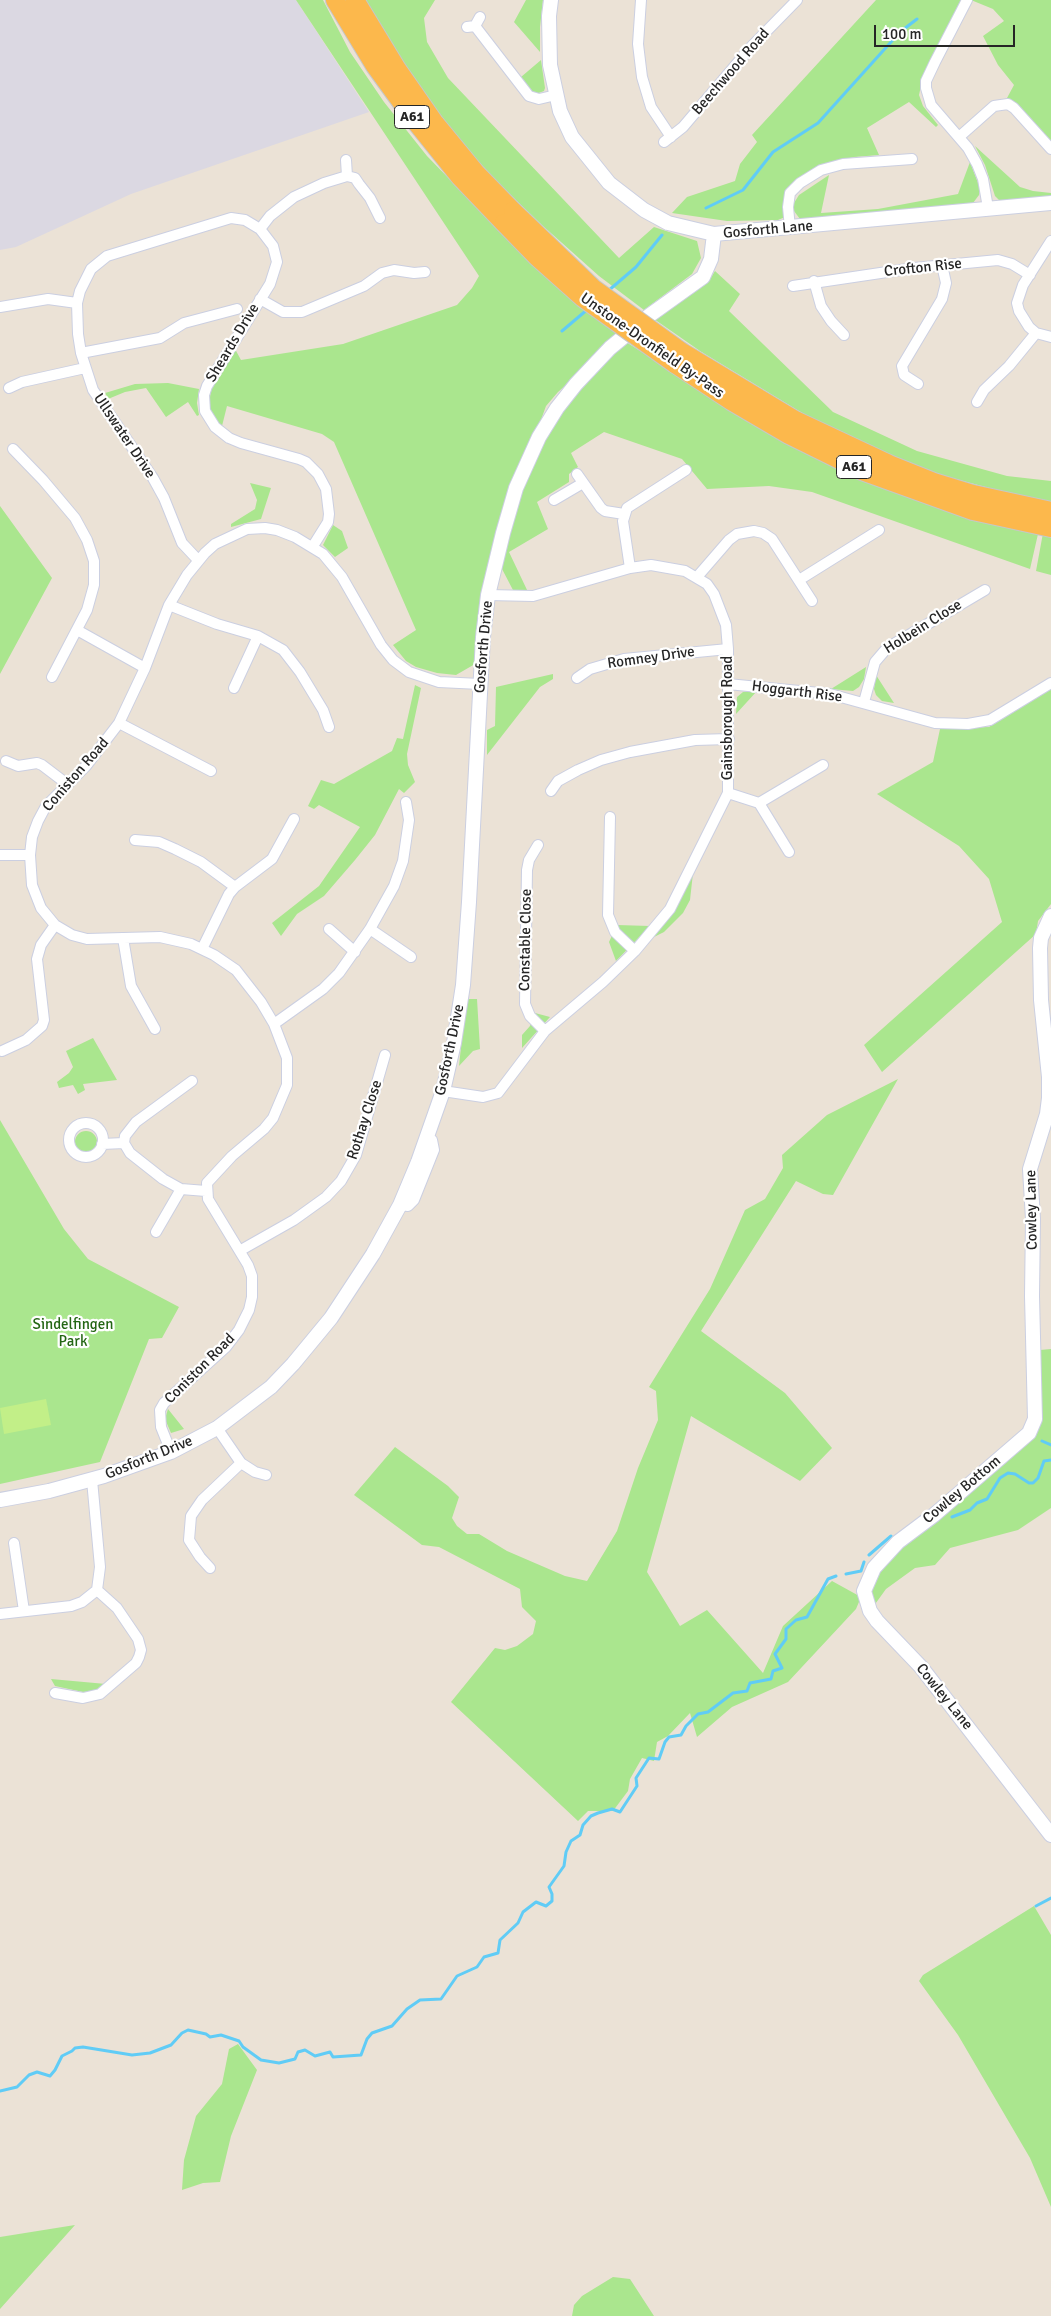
<!DOCTYPE html>
<style>
body{margin:0}
#map{position:relative;width:1051px;height:2316px;overflow:hidden;background:#ebe2d6;font-family:Signika,sans-serif}
canvas{display:block}
.scale{position:absolute;left:874px;top:25px;width:141px;height:22px;box-sizing:border-box;border:2px solid #262626;border-top:0;padding-left:6px;font-size:15px;line-height:18px;white-space:nowrap;color:#262626;-webkit-text-stroke:4px #fff;paint-order:stroke}
</style>
<div id="map">
<canvas width="1051" height="2316"></canvas>
<div class="scale">100 m</div>
</div>
<script>
const ctx = document.querySelector('canvas').getContext('2d');
ctx.lineJoin = 'round';
function paint(path, color) {
  ctx.fillStyle = color;
  ctx.fill(path, 'evenodd');
}
function poly(rows) {
  const path = new Path2D();
  for (const r of rows) {
    if (r.length === 3) {
      path.moveTo(r[0] + r[2], r[1]);
      path.arc(r[0], r[1], r[2], 0, 2 * Math.PI);
      continue;
    }
    path.moveTo(r[0], r[1]);
    for (let i = 2; i < r.length; i += 2) path.lineTo(r[i], r[i + 1]);
  }
  return path;
}
function stroke(path, color, width, dash) {
  ctx.strokeStyle = color;
  ctx.lineWidth = width;
  ctx.lineCap = dash ? 'butt' : 'round';
  ctx.setLineDash(dash || []);
  ctx.stroke(path);
}
function write(font, color, halo, rows, align = 'center') {
  ctx.font = font + ' Signika,sans-serif';
  ctx.lineWidth = 4.5;
  ctx.setLineDash([]);
  ctx.textBaseline = 'middle';
  ctx.strokeStyle = halo;
  ctx.fillStyle = color;
  for (const [text, x, y, turn = 0] of rows) {
    ctx.save();
    ctx.translate(x, y);
    ctx.rotate((+turn || 0) * Math.PI / 180);
    ctx.textAlign = isNaN(turn) ? turn : align;
    if (halo) ctx.strokeText(text, 0, 0);
    ctx.fillText(text, 0, 0);
    ctx.restore();
  }
}
paint(poly([
 [0,0,296,0,369,112,131,194,16,247,0,250]
]), '#dbd8e2');
paint(poly([
 [296,0,323,0,350,52,384,102,427,156,522,254,621,335,558,392,546,406,538,428,526,450,475,664,456,675,437,673,416,667,406,661,393,645,416,630,334,442,322,434,227,406,222,426,212,417,209,404,211,390,235,349,241,360,343,344,457,305,472,288,479,276],
 [366,0,435,0,424,18,427,42,448,78,619,258,654,227,697,241,701,258,692,274,644,310,599,276,543,226,495,180,447,126,402,61],
 [526,0,543,0,540,27,540,52,514,22],
 [876,0,962,0,922,81,919,95,923,106,938,125,936,127,909,102,867,128,879,155,854,157,829,163,801,178,785,217,778,220,727,221,672,213,687,197,735,181,740,164,757,142,752,135],
 [971,0,1051,0,1051,141,1019,106,1007,98,1014,85,998,65,983,36,1004,21,993,9],
 [541,60,545,88,544,91,536,94,529,89,521,77],
 [975,146,1020,187,1033,191,1051,193,1051,199,1007,202,999,200,995,196,985,165],
 [970,162,980,188,979,195,973,203,964,206,807,221,800,219,794,211,794,203,799,195,829,175,821,213,878,209,958,194],
 [715,271,740,294,729,311,833,412,917,451,1007,476,1051,481,1051,502,1019,496,937,474,878,451,822,425,700,351,654,319,699,288,710,279],
 [626,342,745,418,1038,534,1030,569,812,492,769,486,707,489,682,459,604,432,571,453,578,467,569,474,569,482,537,502,548,529,509,552,528,592,514,592,501,567,514,512,526,477,543,442,569,400,594,372],
 [168,383,199,389,197,403,199,415,197,416,188,402,166,417,146,388,125,392,108,399,105,393,135,384],
 [250,483,271,488,261,519,231,527,231,524,255,509,257,500],
 [0,506,52,578,0,674],
 [333,525,342,531,348,548,335,557,323,545],
 [1043,533,1051,535,1051,575,1036,571],
 [866,667,864,679,859,687,853,691,831,689],
 [553,674,553,679,540,687,487,755,487,730,495,726,496,687],
 [876,675,894,703,882,701,876,695,874,689],
 [415,685,421,688,407,754,408,765,415,782,404,793,399,789,375,835,355,860,324,896,297,914,281,936,272,923,319,886,360,827,319,805,314,809,308,806,321,780,334,784,392,751,397,738,403,739],
 [1051,689,1051,904,1038,921,1036,934,882,1072,864,1045,1002,922,989,879,959,846,877,794,933,762,940,729,989,727],
 [750,691,757,691,736,714,737,697,743,692],
 [693,873,690,900,683,913,664,932,654,937,669,918],
 [617,925,650,926,616,961,609,942],
 [466,999,477,999,480,1049,473,1051,459,1066],
 [535,1013,550,1017,522,1048,522,1035,530,1026],
 [93,1038,117,1080,83,1084,85,1090,78,1094,73,1085,59,1088,57,1082,69,1073,73,1067,66,1051],
 [898,1079,833,1195,823,1194,796,1181,701,1331,785,1393,832,1448,800,1481,691,1416,647,1572,680,1626,707,1610,763,1673,783,1626,832,1581,861,1597,856,1609,788,1682,732,1707,697,1737,690,1713,668,1736,657,1742,654,1761,642,1758,630,1779,628,1791,613,1811,588,1811,578,1821,451,1702,495,1648,505,1650,517,1646,533,1634,536,1621,522,1607,520,1589,439,1547,422,1545,354,1495,395,1447,448,1486,459,1497,452,1518,457,1526,467,1534,479,1534,507,1551,565,1576,587,1581,617,1531,638,1468,658,1420,656,1391,649,1387,710,1289,745,1210,765,1199,783,1168,782,1155,827,1115],
 [0,1120,64,1229,88,1259,179,1307,162,1338,149,1339,100,1462,0,1484],
 [86,1142,11],
 [1051,1349,1051,1508,1018,1530,950,1548,935,1565,915,1568,886,1589,873,1607,871,1593,879,1573,893,1554,1034,1435,1040,1350],
 [168,1409,184,1429,171,1433,165,1419],
 [51,1679,106,1684,96,1691,83,1692,55,1686],
 [1034,1906,1051,1935,1051,2207,1030,2158,958,2035,919,1981,923,1975],
 [238,2044,257,2070,231,2136,220,2182,203,2183,182,2190,184,2160,196,2116,222,2084,229,2049],
 [75,2225,0,2309,0,2237],
 [613,2277,630,2279,654,2316,572,2316,574,2305,582,2296]
]), '#aae68e');
paint(poly([
 [46,1399,51,1425,4,1434,0,1408]
]), '#c2ef88');
stroke(poly([
 [706,208,743,190,773,152,818,123,900,32,917,19],
 [608,291,636,267,662,235],
 [562,331,588,309],
 [1042,1441,1051,1445],
 [952,1517,970,1510,977,1503,987,1499,1000,1478,1008,1473,1015,1474,1029,1483,1033,1483,1038,1478,1044,1461,1051,1460],
 [869,1555,891,1536],
 [846,1574,861,1571,864,1562],
 [1036,1906,1051,1898],
 [0,2091,17,2087,29,2075,37,2072,50,2076,55,2070,62,2056,72,2051,75,2048,83,2047,132,2055,150,2053,171,2045,182,2033,188,2030,206,2034,210,2037,221,2035,239,2041,243,2047,261,2060,279,2063,295,2059,298,2052,305,2050,315,2056,330,2052,333,2057,361,2055,367,2039,372,2033,392,2026,407,2009,420,2000,441,1999,457,1976,477,1967,484,1957,498,1953,500,1940,518,1923,523,1912,536,1902,546,1906,552,1901,552,1894,549,1887,564,1866,566,1852,571,1841,580,1835,583,1825,591,1816,598,1813,612,1809,620,1812,637,1786,636,1778,649,1758,659,1759,665,1742,669,1737,681,1735,686,1726,698,1714,708,1712,733,1693,747,1691,750,1683,771,1679,773,1671,782,1668,775,1654,786,1639,786,1629,796,1620,807,1617,828,1579,836,1576]
]), '#60ccf6', 3);
const minor = poly([
 [641,0,638,44,642,77,651,107,671,137],
 [967,0,935,62,926,81,926,88,931,105,968,148,977,164,983,179,988,208],
 [475,26,529,96,539,99,556,95],
 [467,27,475,26,480,17],
 [959,137,994,106,1008,104,1014,108,1051,149],
 [664,142,683,127,751,47,797,0],
 [346,160,347,176],
 [790,228,788,207,790,193,800,183,821,170,843,164,912,159],
 [260,229,270,216,294,197,324,183,347,176,355,178,359,184,370,198,380,218],
 [1051,241,1023,285,1017,303,1019,311,1029,327,1036,333,1051,337],
 [814,281,821,306,831,321,844,335],
 [793,286,914,268,998,260,1012,264,1030,275],
 [260,299,283,312,302,312,364,286,382,273,394,270,414,273,425,272],
 [0,307,48,299,77,303],
 [81,353,160,338,184,323,237,309],
 [918,384,904,375,902,366,942,299,946,283,942,265],
 [9,388,22,382,85,368],
 [977,402,984,390,1009,366,1036,333],
 [13,449,43,480,75,518,87,540,94,561,94,585,87,610,52,677],
 [577,474,601,508,605,511,624,514],
 [554,500,583,483],
 [198,560,182,543,164,498,153,478,93,390,81,353,78,334,77,303,80,291,91,269,107,256,231,218,245,220,260,229,273,246,277,262,270,284,207,386,204,395,205,411,215,427,229,438,241,443,299,459,306,462,318,474,326,489,329,514,328,522,313,546],
 [630,568,623,521,627,508,686,470],
 [697,577,729,540,737,534,754,531,763,533,772,539,812,601],
 [799,580,879,530],
 [169,605,217,624,258,636,283,650,300,672,323,710,329,727],
 [77,630,145,668],
 [577,678,590,669,624,659,728,649],
 [728,684,830,694,935,723,968,724,990,720,1051,683],
 [234,688,258,636],
 [864,702,875,662,887,648,985,590],
 [119,723,211,771],
 [6,761,18,766,37,763,42,765,67,784],
 [551,791,558,781,578,770,601,760,630,752,695,740,729,739],
 [728,793,759,803,789,852],
 [759,803,823,765],
 [610,817,608,915,615,932,635,951],
 [135,840,159,842,175,849,201,862,235,887],
 [538,845,529,860,527,870,525,1004,530,1016,545,1031],
 [0,855,30,855],
 [329,929,355,952],
 [370,929,411,957],
 [123,938,131,986,155,1029],
 [202,949,229,894,235,887,272,859,294,819],
 [274,1024,323,989,339,973,370,929,394,886,403,861,409,820,406,802],
 [2,1051,26,1040,42,1026,44,1020,37,959,41,945,55,925],
 [192,1081,136,1122,125,1136,124,1143,130,1153,163,1179,181,1189,206,1191],
 [443,1091,483,1097,498,1093,545,1031,603,982,635,951,670,909,728,793,728,649,726,625,714,594,707,584,685,571,651,565,630,568,533,596,488,595],
 [86,1140,17],
 [102,1144,124,1143],
 [400,1205,408,1206,414,1200,434,1150,432,1140,428,1137],
 [156,1232,181,1189],
 [241,1250,294,1220,326,1197,341,1181,356,1155,385,1055],
 [217,1428,241,1463,255,1472,266,1475],
 [171,1452,161,1427,160,1410,164,1403,226,1347,239,1330,249,1310,252,1297,252,1276,248,1265,208,1199,207,1183,232,1156,264,1129,273,1118,287,1085,287,1058,274,1024,261,1002,236,970,214,955,191,944,160,937,87,939,72,935,55,925,41,908,32,885,30,855,32,837,38,821,46,806,86,766,119,723,145,668,169,605,187,575,205,553,215,544,247,529,265,528,277,530,295,537,323,554,342,577,381,645,393,660,409,672,439,682,480,684],
 [14,1543,24,1611],
 [210,1568,200,1557,189,1540,191,1516,202,1500,241,1463],
 [0,1614,71,1606,82,1602,97,1590,100,1567,92,1480],
 [55,1693,83,1698,100,1694,136,1663,139,1657,141,1650,138,1639,117,1608,97,1590]
]);
const tertiary = poly([
 [551,0,549,16,550,65,560,111,572,137,609,183,644,210,668,223,714,234,1051,203],
 [1051,916,1041,938,1040,948,1041,1000,1049,1077,1049,1098,1047,1114,1030,1169,1033,1219,1032,1296,1035,1419,1029,1433,934,1515,898,1542,874,1568,864,1591,870,1611,877,1621,921,1667,1051,1835],
 [0,1500,49,1491,104,1476,171,1452,217,1428,271,1387,293,1364,331,1318,373,1254,400,1205,418,1162,443,1091,454,1043,463,985,469,902,483,637,488,595,503,533,516,488,539,437,557,408,576,384,610,348,650,315,703,277,711,259,714,234]
]);
const trunk = poly([
 [335,0,375,66,415,121,460,177,504,223],
 [355,0,397,69,434,122,476,173,513,211],
 [682,352,795,420,889,464,934,482,973,494,1051,511],
 [675,364,731,401,789,435,862,471,973,511,1051,528]
]);
stroke(minor, '#cbcfe1', 12);
stroke(tertiary, '#cbcfe1', 16);
stroke(trunk, '#c7c7c7', 20);
stroke(minor, '#fff', 10);
stroke(tertiary, '#fff', 14);
stroke(trunk, '#fcb84c', 18);
const trunkBridge = poly([
 [513,211,593,288,682,352],
 [504,223,537,257,583,298,675,364]
]);
stroke(trunkBridge, '#c7c7c7', 20, []);
stroke(trunkBridge, '#fcb84c', 18);
for (const [x, y, w] of [
 [412,117,35],
 [854,467,35]
]) {
  const box = new Path2D();
  box.roundRect(x - w / 2, y - 11.5, w, 23, 4);
  ctx.fillStyle = '#fff';
  ctx.fill(box);
  stroke(box, '#262626', 1);
}
write('bold 14px', '#262626', null, [
 ["A61",412,117],
 ["A61",854,467]
]);
write('15px', '#262626', '#fff', [
 ["Beechwood Road",731,72,-49],
 ["Gosforth Lane",768,230,-5],
 ["Crofton Rise",923,268,-6],
 ["Sheards Drive",233,343,-59],
 ["Unstone-Dronfield By-Pass",652,346,35],
 ["Ullswater Drive",124,436,56],
 ["Holbein Close",923,627,-32],
 ["Gosforth Drive",484,647,-85],
 ["Romney Drive",651,658,-8],
 ["Hoggarth Rise",797,692,7],
 ["Gainsborough Road",728,718,-90],
 ["Coniston Road",76,775,-49],
 ["Constable Close",526,940,-89],
 ["Gosforth Drive",450,1050,-78],
 ["Rothay Close",365,1120,-72],
 ["Cowley Lane",1032,1210,-91],
 ["Coniston Road",200,1369,-45],
 ["Gosforth Drive",149,1458,-22],
 ["Cowley Bottom",962,1490,-40],
 ["Cowley Lane",944,1697,51]
]);
write('15px', '#246614', '#fff', [
 ["Sindelfingen",73,1325],
 ["Park",73,1342]
]);
</script>
